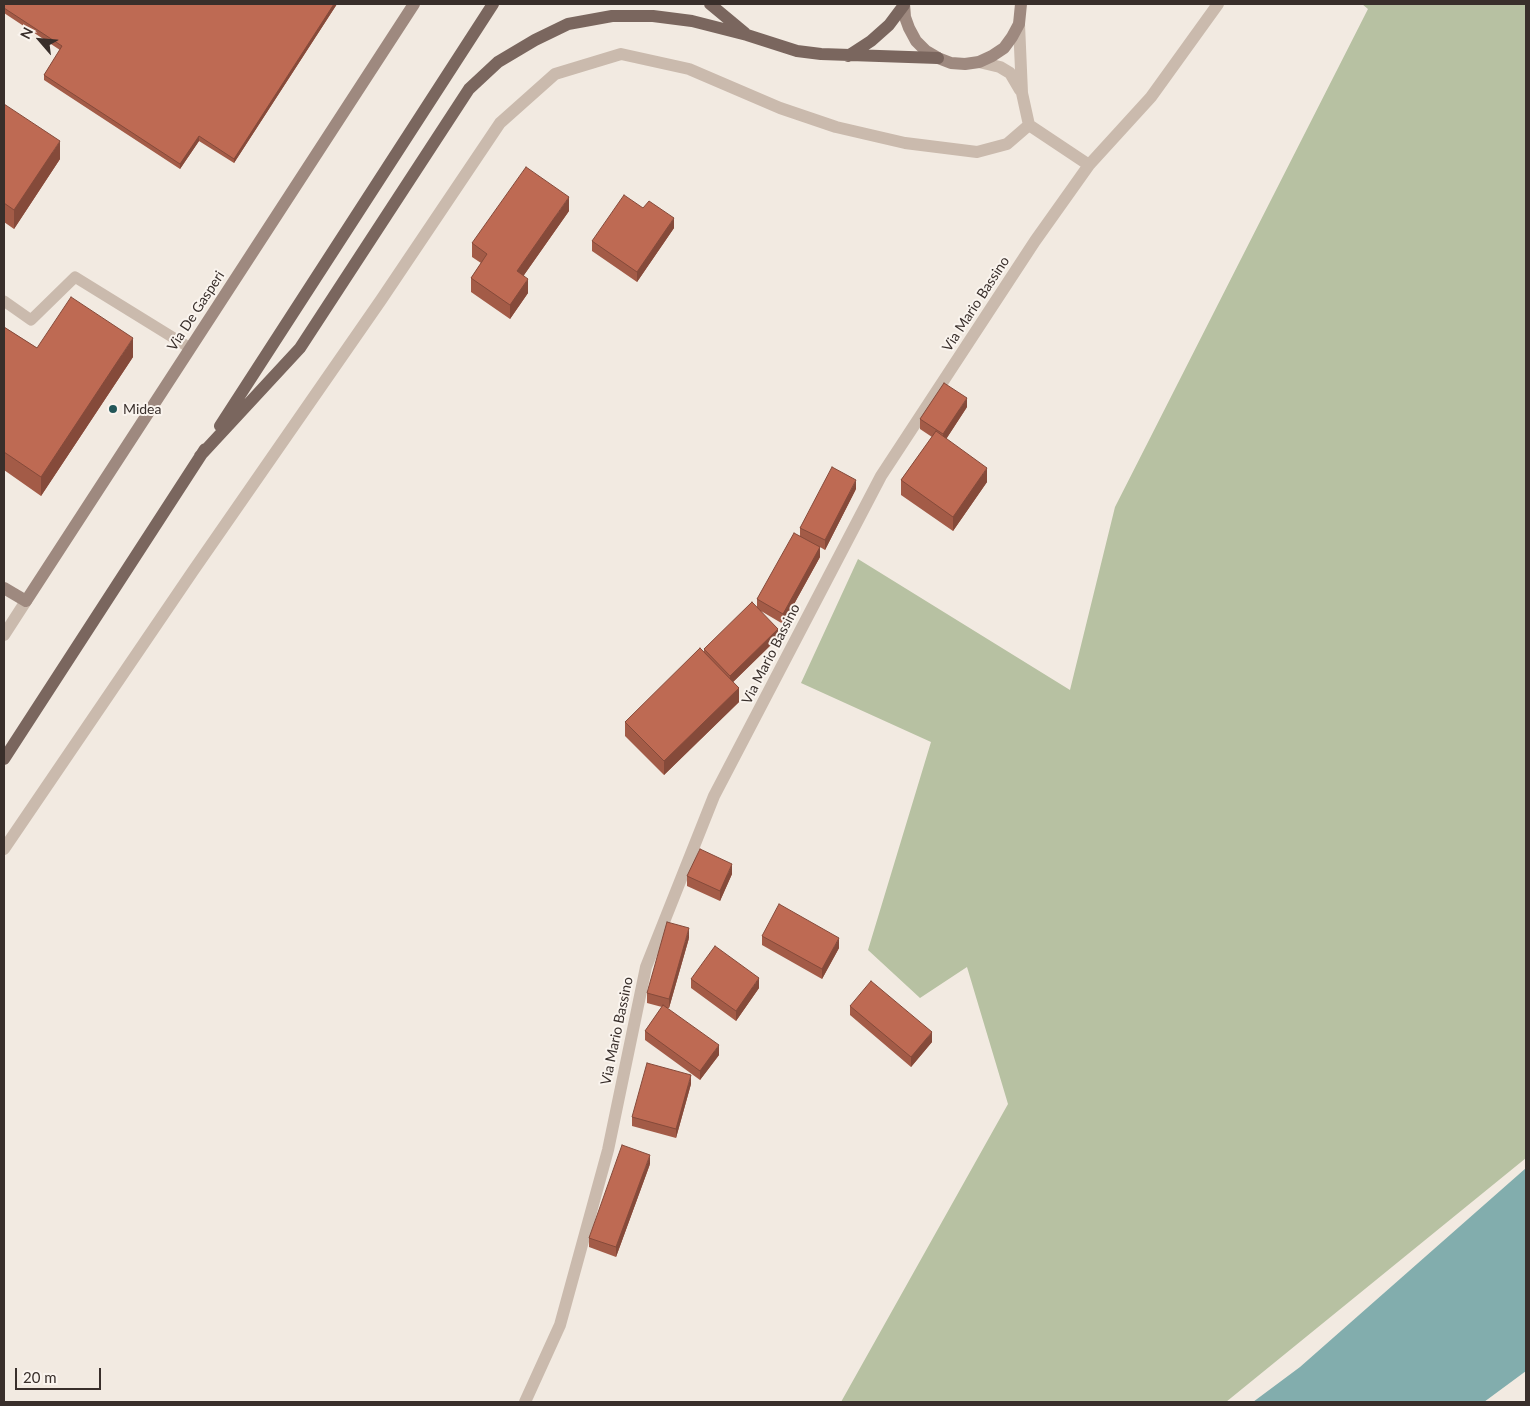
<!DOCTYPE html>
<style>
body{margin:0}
#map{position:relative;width:1530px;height:1406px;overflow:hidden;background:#f2eae1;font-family:Lato,sans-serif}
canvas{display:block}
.frame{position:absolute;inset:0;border:5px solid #392f2b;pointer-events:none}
.north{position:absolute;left:15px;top:15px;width:50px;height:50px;-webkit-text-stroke:4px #faf4ee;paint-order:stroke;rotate:297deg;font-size:14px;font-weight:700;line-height:20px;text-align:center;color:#392f2b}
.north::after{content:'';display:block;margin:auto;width:18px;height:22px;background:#392f2b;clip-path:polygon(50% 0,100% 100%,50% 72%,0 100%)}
.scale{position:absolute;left:15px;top:1368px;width:86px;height:22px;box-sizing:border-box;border:2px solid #392f2b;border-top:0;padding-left:6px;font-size:15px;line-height:18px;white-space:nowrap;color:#392f2b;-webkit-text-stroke:4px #faf4ee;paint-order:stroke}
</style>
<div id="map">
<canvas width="1530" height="1406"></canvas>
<div class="frame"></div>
<div class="north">N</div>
<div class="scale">20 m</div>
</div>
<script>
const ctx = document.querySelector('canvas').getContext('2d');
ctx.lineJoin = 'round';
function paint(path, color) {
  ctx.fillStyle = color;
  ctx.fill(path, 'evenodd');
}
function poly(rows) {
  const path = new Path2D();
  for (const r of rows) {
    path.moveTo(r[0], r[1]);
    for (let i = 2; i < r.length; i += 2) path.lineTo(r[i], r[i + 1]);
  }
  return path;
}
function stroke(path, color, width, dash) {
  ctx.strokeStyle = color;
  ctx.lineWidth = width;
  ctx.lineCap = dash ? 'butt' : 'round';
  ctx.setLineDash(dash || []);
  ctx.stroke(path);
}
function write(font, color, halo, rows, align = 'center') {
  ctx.font = font + ' Lato,sans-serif';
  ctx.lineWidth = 4;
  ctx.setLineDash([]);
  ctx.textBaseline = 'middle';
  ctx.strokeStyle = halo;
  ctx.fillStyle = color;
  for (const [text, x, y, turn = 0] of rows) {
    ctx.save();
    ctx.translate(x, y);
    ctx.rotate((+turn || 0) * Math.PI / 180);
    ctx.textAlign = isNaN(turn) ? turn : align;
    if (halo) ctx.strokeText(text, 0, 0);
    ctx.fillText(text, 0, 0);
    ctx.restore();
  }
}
paint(poly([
 [1362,4,1526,4,1526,1158,1226,1402,841,1402,1008,1104,967,967,920,998,868,950,931,742,801,683,858,559,1070,690,1115,507,1368,9]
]), '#b7c1a2');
paint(poly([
 [1526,1168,1526,1371,1484,1402,1253,1402,1300,1367]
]), '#82adad');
stroke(poly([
 [4,301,31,320,75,277,190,348]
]), '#cabaad', 11);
stroke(poly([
 [1019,24,1022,93,1029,125,1089,165],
 [979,62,1000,67,1010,73,1020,90],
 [4,635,26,601],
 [4,849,193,571,381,300,500,123,555,74,621,54,689,69,780,108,836,127,905,143,977,152,1007,144,1029,125],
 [525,1402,560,1325,608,1150,646,967,714,796,881,476,1035,241,1089,165,1151,97,1218,4]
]), '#cabaad', 12);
stroke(poly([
 [904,4,905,17,909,28,916,41,926,51,938,58,951,63,965,64,979,62,992,56,1004,48,1012,37,1019,24,1021,4],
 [4,588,26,601,414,4]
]), '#9e897f', 12);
stroke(poly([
 [710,4,745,33],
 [848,56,871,41,889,25,904,5],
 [220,426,493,4],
 [200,456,300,348,469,89,498,62,535,40,568,24,612,16,653,16,692,21,747,35,797,51,821,54,938,58],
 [4,759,205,449]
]), '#7a665e', 12);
paint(poly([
 [4,4,337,4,234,163,199,141,180,169,44,80,44,75,60,50,4,13],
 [4,104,60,159,14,229,4,222],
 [643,208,674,228,637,282,592,251,592,241],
 [569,211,524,275,528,293,510,319,471,292,471,278,481,263,472,257,472,243],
 [4,327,37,348,133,357,41,496,4,470],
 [967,407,946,439,987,482,953,531,901,495,901,480,932,437,920,429,920,419],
 [856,489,825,550,820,547,820,557,783,624,761,611,778,638,733,682,739,702,664,775,625,736,625,722,704,653,704,649,757,607,757,599,800,536,800,528],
 [732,874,720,901,687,886,687,876],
 [762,936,839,948,822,979,762,945],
 [689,938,669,1008,667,1008,719,1055,700,1080,645,1040,645,1031,662,1007,647,1003,647,993],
 [691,979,759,988,736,1021,691,988],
 [850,1006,932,1042,911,1067,850,1015],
 [691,1084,676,1138,632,1126,632,1117],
 [650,1164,616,1257,589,1247,589,1238]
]), '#a35b47');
paint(poly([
 [334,4,337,4,234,163,234,159],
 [199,136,199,141,180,169,180,164],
 [60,141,60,159,14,229,14,210],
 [569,197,569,211,517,285,517,271],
 [674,218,674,228,637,282,637,272],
 [528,279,528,293,510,319,510,305],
 [133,338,133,357,41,496,41,477],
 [967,398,967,407,943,444,943,434],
 [987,468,987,482,953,531,953,517],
 [856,480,856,489,825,550,825,540],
 [820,547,820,557,783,624,783,614],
 [778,629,778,638,730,685,730,676],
 [739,688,739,702,664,775,664,761],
 [732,864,732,874,720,901,720,891],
 [689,928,689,938,669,1008,669,999],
 [839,938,839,948,822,979,822,969],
 [759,978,759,988,736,1021,736,1011],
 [932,1032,932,1042,911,1067,911,1057],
 [719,1045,719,1055,700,1080,700,1071],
 [691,1075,691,1084,676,1138,676,1129],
 [650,1155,650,1164,616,1257,616,1247]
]), '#854a3a');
const building = poly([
 [4,4,334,4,234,159,199,136,180,164,44,75,62,46,4,8,4,4],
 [4,104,60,141,14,210,4,203,4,104],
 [526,167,569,197,517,271,528,279,510,305,471,278,487,254,472,243,526,167],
 [624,195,643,208,649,201,674,218,637,272,592,241,624,195],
 [71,297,133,338,41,477,4,452,4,327,37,348,71,297],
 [944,383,967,398,943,434,920,419,944,383],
 [936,431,987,468,953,517,901,480,936,431],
 [832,467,856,480,825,540,800,528,832,467],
 [794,533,820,547,783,614,757,599,794,533],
 [752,602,778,629,730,676,704,649,752,602],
 [700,648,739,688,664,761,625,722,700,648],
 [700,849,732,864,720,891,687,876,700,849],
 [779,904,839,938,822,969,762,936,779,904],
 [667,922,689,928,669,999,647,993,667,922],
 [715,946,759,978,736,1011,691,979,715,946],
 [871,981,932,1032,911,1057,850,1006,871,981],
 [663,1005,719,1045,700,1071,645,1031,663,1005],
 [647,1063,691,1075,676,1129,632,1117,647,1063],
 [622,1145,650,1155,616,1247,589,1238,622,1145]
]);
paint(building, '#be6a53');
stroke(building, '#854a3a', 1);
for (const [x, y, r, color] of [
 [113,409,5,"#235658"]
]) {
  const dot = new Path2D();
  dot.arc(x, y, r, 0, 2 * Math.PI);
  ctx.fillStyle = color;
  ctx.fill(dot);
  stroke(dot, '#faf4ee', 2);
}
write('14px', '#392f2b', '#faf4ee', [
 ["Via Mario Bassino",976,304,-57],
 ["Via De Gasperi",196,311,-57],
 ["Via Mario Bassino",771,654,-63],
 ["Via Mario Bassino",617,1031,-78]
]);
write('14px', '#392f2b', '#faf4ee', [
 ["Midea",123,409]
], 'left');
</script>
